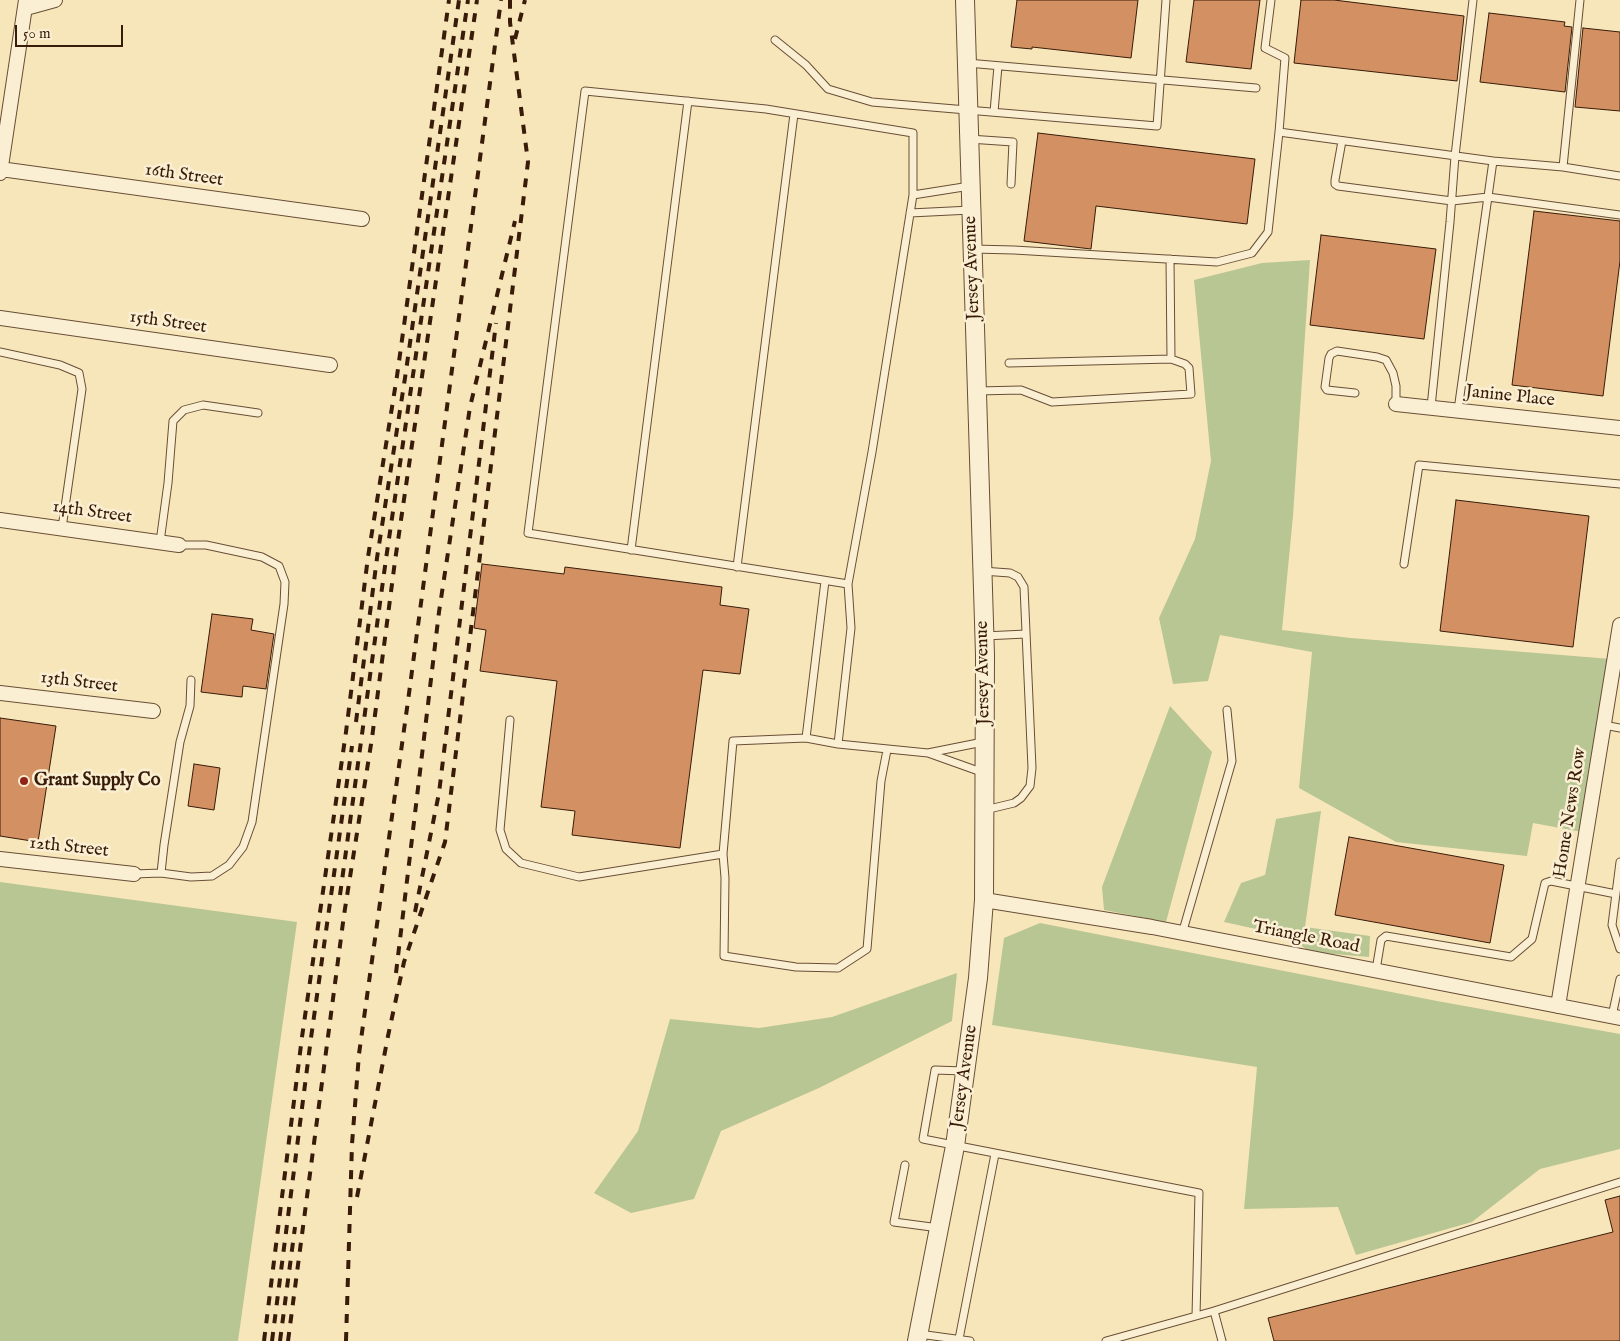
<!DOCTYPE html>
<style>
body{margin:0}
#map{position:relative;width:1620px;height:1341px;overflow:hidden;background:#f8e6bb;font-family:"IM FELL English",serif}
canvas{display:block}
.scale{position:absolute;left:15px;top:25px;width:108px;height:22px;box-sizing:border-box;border:2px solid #381b08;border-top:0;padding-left:6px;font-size:15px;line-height:18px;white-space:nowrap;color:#381b08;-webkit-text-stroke:4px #faefd3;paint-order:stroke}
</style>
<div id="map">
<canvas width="1620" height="1341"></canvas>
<div class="scale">50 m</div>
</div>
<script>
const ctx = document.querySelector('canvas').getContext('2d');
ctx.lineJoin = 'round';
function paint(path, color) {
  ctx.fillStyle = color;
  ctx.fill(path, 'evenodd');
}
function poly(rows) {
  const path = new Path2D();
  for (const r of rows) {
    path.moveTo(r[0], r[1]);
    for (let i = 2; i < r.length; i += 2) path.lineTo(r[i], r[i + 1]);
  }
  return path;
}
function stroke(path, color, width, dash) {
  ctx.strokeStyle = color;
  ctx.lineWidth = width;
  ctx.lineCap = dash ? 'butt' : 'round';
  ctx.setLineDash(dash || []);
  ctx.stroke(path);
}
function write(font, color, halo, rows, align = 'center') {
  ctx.font = font + ' "IM FELL English",serif';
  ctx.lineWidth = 5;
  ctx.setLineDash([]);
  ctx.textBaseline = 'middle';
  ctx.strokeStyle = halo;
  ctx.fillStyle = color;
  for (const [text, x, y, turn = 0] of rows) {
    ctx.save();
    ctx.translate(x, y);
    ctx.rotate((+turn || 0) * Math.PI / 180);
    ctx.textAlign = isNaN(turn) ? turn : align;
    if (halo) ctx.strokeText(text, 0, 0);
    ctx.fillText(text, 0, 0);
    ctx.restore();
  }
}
paint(poly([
 [1310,260,1293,516,1282,630,1351,638,1611,659,1582,832,1533,823,1527,856,1396,842,1299,788,1312,652,1220,635,1208,681,1173,684,1159,618,1195,539,1211,461,1194,280,1262,263],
 [1170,706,1212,752,1166,922,1104,910,1102,887],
 [1321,811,1305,927,1370,936,1369,957,1310,952,1288,936,1224,922,1241,883,1265,875,1276,819],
 [0,882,297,922,238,1341,0,1341],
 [1040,923,1437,1001,1620,1034,1620,1149,1540,1169,1472,1222,1356,1255,1338,1207,1244,1209,1257,1067,992,1025,1004,938],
 [957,973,952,1021,819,1088,721,1131,694,1199,631,1213,594,1193,638,1131,670,1019,759,1028,832,1017]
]), '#b8c694');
const building = poly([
 [1017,0,1138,0,1131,58,1032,47,1032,49,1011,47,1017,0],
 [1194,0,1260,0,1251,69,1186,62,1194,0],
 [1301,0,1334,0,1464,16,1457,81,1294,63,1301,0],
 [1489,13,1565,22,1564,26,1572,27,1565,92,1480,82,1489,13],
 [1583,28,1620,32,1620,111,1575,107,1583,28],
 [1038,133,1255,159,1247,224,1096,206,1091,249,1024,241,1038,133],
 [1534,211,1620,221,1620,261,1603,396,1512,385,1534,211],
 [1321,235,1436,249,1424,339,1310,325,1321,235],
 [1456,500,1589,516,1573,647,1440,631,1456,500],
 [482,564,564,574,565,567,722,587,720,605,749,609,740,674,703,670,680,848,572,835,575,811,541,807,557,681,480,671,486,630,474,628,482,564],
 [212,614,253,619,251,630,274,634,266,689,243,686,242,697,201,692,212,614],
 [0,718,56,726,38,842,0,836,0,718],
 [194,764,220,768,214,810,188,806,194,764],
 [1349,837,1504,865,1490,943,1335,915,1349,837],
 [1620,1196,1620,1341,1274,1341,1268,1318,1613,1232,1605,1200,1620,1196]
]);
paint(building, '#d39163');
stroke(building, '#381b08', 1);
const service = poly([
 [775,40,806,65,828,89,872,102,1157,126,1166,0],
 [967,63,1256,88],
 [994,112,998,66],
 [1279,132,1493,161,1563,167,1620,176],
 [969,139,1013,142,1011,184],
 [1342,141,1335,180,1335,184,1338,186,1452,201,1488,197,1620,215],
 [1563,167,1580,0],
 [913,195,913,133,766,109,585,91,528,533,848,584,872,452,913,195,970,186],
 [910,213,971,210],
 [973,249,1014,250,1217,262,1252,253,1268,232,1279,132,1285,58,1265,48,1271,0],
 [1170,259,1171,359],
 [0,352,60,365,79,373,82,389,62,528],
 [977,391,1021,390,1052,402,1191,394,1189,368,1185,364,1171,359,1009,363],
 [1355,393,1327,390,1325,387,1329,358,1331,354,1337,351,1377,357,1386,360,1393,373,1396,386,1396,404],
 [1431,407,1450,222,1455,156,1473,0],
 [1458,410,1493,161],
 [160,542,168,483,173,421,184,410,203,405,258,413],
 [179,545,206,545,262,557,279,566,285,582,284,604,252,822,243,847,229,865,212,876,191,877,161,873,164,845,180,742,190,706,191,680],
 [631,550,688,101],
 [1404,564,1419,465,1620,484],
 [737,567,794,114],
 [982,571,1010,573,1018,577,1024,587,1032,768,1030,786,1021,798,1014,803,985,810],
 [984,636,1026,634],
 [510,720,500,830,506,849,521,863,579,877,723,854,733,741,806,738,838,744,928,753,983,742],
 [1604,725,1620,728],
 [806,738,825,581],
 [838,744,851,628,848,584],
 [928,753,984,773],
 [723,854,725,878,724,956,796,967,838,968,867,949,881,781,887,750],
 [1620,862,1612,925,1620,949],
 [134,874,161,873],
 [1182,934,1232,761,1227,710],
 [1376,970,1381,940,1386,936,1511,957,1532,939,1545,883,1551,881,1616,894],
 [1612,1016,1620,979],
 [964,1071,935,1070,923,1139,1199,1193,1196,1316],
 [905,1165,894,1222,939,1228],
 [1214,1311,1620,1182],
 [919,1334,970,1341],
 [959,1339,995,1154],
 [1106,1341,1214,1311,1222,1341]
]);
const minor = poly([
 [26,8,55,0],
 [0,169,362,219],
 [0,173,26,0],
 [0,318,330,365],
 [1396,404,1620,428],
 [0,520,179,545],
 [0,693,153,711],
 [0,859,134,874],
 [984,900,1152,927,1620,1018],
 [1558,1006,1620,625]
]);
const tertiary = poly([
 [917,1341,955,1146,978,978,984,900,985,655,965,0]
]);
stroke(service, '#684e35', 9);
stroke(minor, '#684e35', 16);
stroke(tertiary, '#684e35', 20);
stroke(service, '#faefd3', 7);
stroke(minor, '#faefd3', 14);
stroke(tertiary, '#faefd3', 18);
stroke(poly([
 [515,39,525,0],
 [356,722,377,558,405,378,459,0],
 [340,895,386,559,468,0],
 [415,912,439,793,496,323],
 [396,973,439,612,470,407,515,221],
 [357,1197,388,1036,404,962,445,842,528,162,510,22,510,0],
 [264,1341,302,1037,346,732,368,557,397,376,449,0],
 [272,1341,311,1038,352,746],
 [280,1341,295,1227],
 [288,1341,344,915,372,738,395,561,477,0],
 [346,1341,352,1144,359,1054,408,701,501,0]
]), '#381b08', 4, [9, 9]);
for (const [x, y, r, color] of [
 [24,781,5,"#8f2418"]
]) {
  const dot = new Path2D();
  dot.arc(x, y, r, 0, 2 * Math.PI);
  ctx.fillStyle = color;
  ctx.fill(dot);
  stroke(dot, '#faefd3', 2);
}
write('18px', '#381b08', '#faefd3', [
 ["16th Street",184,176,8],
 ["Jersey Avenue",973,268,-92],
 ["15th Street",168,323,8],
 ["Janine Place",1510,397,6],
 ["14th Street",92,513,8],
 ["Jersey Avenue",984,673,-91],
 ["13th Street",79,683,7],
 ["Home News Row",1571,813,-81],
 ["12th Street",69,848,6],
 ["Triangle Road",1306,938,11],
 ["Jersey Avenue",965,1077,-82]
]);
write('bold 18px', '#381b08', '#faefd3', [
 ["Grant Supply Co",34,781]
], 'left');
</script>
